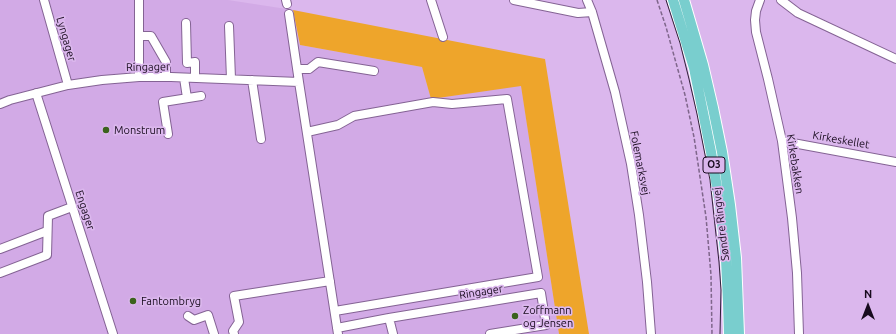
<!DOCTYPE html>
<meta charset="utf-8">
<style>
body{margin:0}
#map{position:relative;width:896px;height:334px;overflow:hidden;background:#dbb7ed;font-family:Ubuntu,sans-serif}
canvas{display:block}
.north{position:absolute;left:848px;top:286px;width:40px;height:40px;-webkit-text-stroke:3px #dbb7ed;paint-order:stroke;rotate:0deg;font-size:11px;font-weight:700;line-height:16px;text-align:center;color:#180b1e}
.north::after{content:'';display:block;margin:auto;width:14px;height:18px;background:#180b1e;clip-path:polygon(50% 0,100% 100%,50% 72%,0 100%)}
</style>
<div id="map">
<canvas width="896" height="334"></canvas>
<div class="north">N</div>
</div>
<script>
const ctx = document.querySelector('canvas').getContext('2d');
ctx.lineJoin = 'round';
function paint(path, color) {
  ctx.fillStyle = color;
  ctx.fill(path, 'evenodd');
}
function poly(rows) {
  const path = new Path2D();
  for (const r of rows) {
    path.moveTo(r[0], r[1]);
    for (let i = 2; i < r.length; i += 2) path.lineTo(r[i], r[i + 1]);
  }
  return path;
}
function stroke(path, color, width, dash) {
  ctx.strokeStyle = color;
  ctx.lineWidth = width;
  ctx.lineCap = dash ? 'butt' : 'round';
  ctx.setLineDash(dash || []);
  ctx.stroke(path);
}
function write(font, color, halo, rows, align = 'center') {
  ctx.font = font + ' Ubuntu,sans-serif';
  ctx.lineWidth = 3.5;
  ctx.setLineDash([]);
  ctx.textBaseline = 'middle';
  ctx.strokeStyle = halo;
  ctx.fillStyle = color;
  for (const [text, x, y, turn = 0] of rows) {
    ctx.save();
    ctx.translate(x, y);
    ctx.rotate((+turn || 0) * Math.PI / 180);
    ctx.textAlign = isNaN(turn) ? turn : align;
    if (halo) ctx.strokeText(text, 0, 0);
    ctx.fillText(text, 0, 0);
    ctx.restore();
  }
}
paint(poly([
 [0,0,228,0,293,10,300,45,422,67,431,99,521,85,559,334,0,334]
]), '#d2aae6');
paint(poly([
 [293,10,545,59,589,334,559,334,521,86,431,99,422,67,300,45]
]), '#eea52b');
const minor = poly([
 [44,0,68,85],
 [286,0,287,4],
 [431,0,443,37],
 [514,0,578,13,592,12],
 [587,0,592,12,615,92,631,164,639,215,647,282,651,334],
 [760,0,756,11,755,20,756,32,768,79,782,141,792,218,797,273,799,334],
 [781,0,798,13,896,59],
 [289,14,299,82,338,334],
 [186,23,187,63,195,62,195,78],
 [229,26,231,79],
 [139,36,151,36,166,62,166,77],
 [298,69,309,69,318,62,374,71],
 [139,77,139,0],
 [184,78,187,98],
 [252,80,261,139],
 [36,93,113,334],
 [0,104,10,100,68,85,102,80,139,77,171,77,299,82],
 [307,132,338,125,354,116,433,102,452,104,507,99,538,277,335,311],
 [168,134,163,102,201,96],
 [782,141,896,162],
 [0,249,47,231],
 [0,273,47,255,48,216,72,207],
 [188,316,194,320,208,315,214,334],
 [389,318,393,334],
 [337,328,389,318,541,293,546,325,490,334],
 [234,334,233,331,239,322,234,296,330,281]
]);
const major = poly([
 [673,0,694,68,711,152,720,205,726,260,728,302,729,334],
 [684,0,703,65,713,108,722,152,730,205,736,258,739,334]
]);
stroke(minor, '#846394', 10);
stroke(major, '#fff', 12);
stroke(poly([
 [657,0,666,27,685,95,694,137,706,217,711,275,712,334]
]), '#7f668b', 1.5, [4, 2]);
stroke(minor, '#fff', 8);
stroke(major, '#79cece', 10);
stroke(poly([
 [666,0,680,43,689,79,697,114,710,180,719,262,721,290,720,334]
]), '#2e1e35', 1);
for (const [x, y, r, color] of [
 [106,130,4,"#3b621d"],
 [133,301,4,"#3b621d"],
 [515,316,4,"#3b621d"]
]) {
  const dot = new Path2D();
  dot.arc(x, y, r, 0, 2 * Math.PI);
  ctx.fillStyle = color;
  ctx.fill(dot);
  stroke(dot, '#dbb7ed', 1.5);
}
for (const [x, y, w] of [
 [714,165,22]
]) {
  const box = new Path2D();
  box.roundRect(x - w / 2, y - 8, w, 16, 3);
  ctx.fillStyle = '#dbb7ed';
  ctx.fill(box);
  stroke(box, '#180b1e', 1);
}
write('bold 10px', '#180b1e', null, [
 ["O3",714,165]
]);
write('11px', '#180b1e', '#dbb7ed', [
 ["Lyngager",66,39,74],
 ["Ringager",148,67,-1],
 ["Kirkeskellet",841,140,10],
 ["Folemarksvej",640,163,79],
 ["Kirkebakken",795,164,81],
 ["Engager",85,210,72],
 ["Søndre Ringvej",721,224,-97],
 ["Ringager",481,292,-9]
]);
write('11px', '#180b1e', '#dbb7ed', [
 ["Monstrum",114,130],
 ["Fantombryg",141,301],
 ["Zoffmann",523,310],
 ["og Jensen",523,323]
], 'left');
</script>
